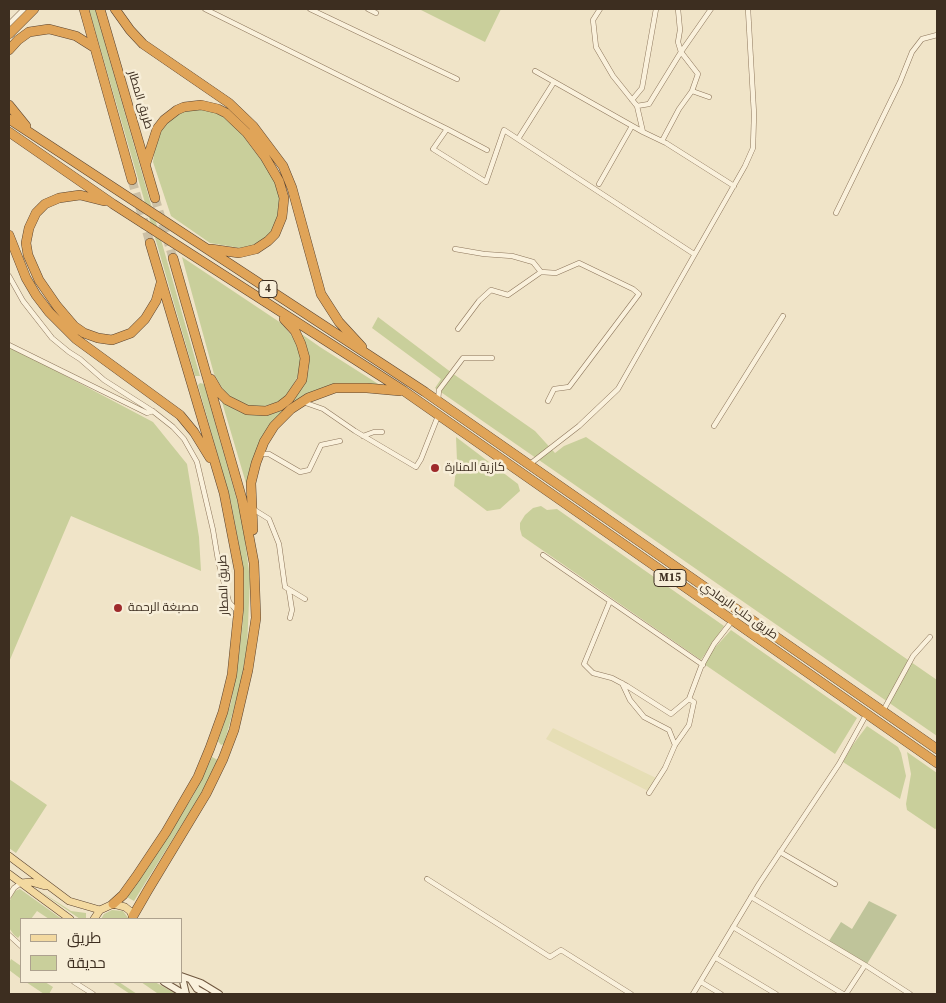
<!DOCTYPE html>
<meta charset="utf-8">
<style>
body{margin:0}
#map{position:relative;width:946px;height:1003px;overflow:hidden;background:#f0e4c8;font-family:"Source Serif 4",Cairo,serif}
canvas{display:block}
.frame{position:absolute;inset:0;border:10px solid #3d2e20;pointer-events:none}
.legend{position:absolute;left:20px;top:918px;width:162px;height:65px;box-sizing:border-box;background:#f7eed8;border:1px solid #ada18e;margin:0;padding:6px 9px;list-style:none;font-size:15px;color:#3d2e20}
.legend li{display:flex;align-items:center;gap:10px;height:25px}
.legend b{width:25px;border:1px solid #ada18e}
</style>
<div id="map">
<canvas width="946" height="1003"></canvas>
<div class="frame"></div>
<ul class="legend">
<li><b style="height:6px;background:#f3d9a0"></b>طريق</li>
<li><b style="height:14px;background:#c9cf9b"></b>حديقة</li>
</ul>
</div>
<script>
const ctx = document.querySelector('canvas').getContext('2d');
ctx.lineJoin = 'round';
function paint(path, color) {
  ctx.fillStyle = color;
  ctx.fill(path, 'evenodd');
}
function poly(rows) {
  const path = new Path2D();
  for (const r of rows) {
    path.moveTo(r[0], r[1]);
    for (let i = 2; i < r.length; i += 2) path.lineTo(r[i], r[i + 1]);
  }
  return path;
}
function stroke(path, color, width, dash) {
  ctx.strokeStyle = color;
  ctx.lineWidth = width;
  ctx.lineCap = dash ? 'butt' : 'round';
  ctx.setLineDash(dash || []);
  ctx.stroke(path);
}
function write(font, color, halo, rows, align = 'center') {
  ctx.font = font + ' "Source Serif 4",Cairo,serif';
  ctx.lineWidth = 5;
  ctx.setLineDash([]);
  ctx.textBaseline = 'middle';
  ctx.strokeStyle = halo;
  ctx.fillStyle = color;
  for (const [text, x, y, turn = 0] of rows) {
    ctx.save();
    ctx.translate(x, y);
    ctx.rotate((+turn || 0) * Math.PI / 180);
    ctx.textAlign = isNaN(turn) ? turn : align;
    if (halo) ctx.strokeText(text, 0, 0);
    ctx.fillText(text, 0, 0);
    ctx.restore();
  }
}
paint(poly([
 [553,728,656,778,648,791,546,739]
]), '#e6deb5');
paint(poly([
 [89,9,95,9,200,376,195,376],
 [419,9,501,9,485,42],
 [199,109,212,111,226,118,235,125,271,173,278,190,281,204,274,228,267,238,251,246,240,248,210,243,171,216,153,162,155,148,163,126,178,113],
 [182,257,281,323,293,337,298,346,300,355,300,366,298,376,287,395,279,402,257,408,245,406,226,394,221,386,214,374],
 [378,317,452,373,535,431,555,453,564,446,586,437,937,680,937,736,435,388,441,379,372,328],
 [300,333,320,347,383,387,326,387,275,421,248,490,222,402,240,412,252,415,266,415,278,412,286,406,304,384,309,369,309,357,306,345],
 [9,346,153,422,187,464,199,537,201,571,71,516,9,662],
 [200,383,204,384,242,518,250,579,247,648,240,686,224,744,221,745,218,741,231,703,238,662,243,620,244,583,239,545,231,502,198,385],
 [456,437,518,484,520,491,500,509,487,511,454,486,457,461],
 [541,506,547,510,557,509,724,626,701,660,522,536,520,529,520,523,525,515,533,508],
 [731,630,857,718,835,754,704,664,711,652],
 [867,726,898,747,901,753,906,776,900,799,843,762,852,746],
 [907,752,937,773,937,828,935,829,907,810,906,804,911,774],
 [212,757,218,760,204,789,134,901,127,897,142,876,193,796],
 [9,779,47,805,16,853,9,848],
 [20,889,59,917,62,919,49,919,37,911,31,919,21,919,21,934,18,938,14,935,9,928,9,902,15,891],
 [37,889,71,911,86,913,86,919,80,919],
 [112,910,123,911,129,919,101,919,104,914],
 [11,959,21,966,21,979,9,970,9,963],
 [26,982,45,982,53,987,49,994,44,994],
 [112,982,119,982,137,994,130,994],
 [141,982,155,982,176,994,157,994,157,993]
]), '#c9cf9b');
paint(poly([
 [869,901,897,915,867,964,829,941,841,922,852,929]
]), '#bfc49a');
stroke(poly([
 [132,180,150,243],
 [155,198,173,258]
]), '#ccc0a6', 9, [9, 4.5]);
const street = poly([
 [205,9,447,129],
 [310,9,457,79],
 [368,9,376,13],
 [600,9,593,20,596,47,613,76,637,106,643,132,666,143,734,186],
 [678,9,680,30,678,42,681,52,698,74,692,91,709,97],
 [9,24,24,9],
 [535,71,643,132],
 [632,100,642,88,656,9],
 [637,106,649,104,681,52,711,9],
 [518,139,554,82],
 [662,141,679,109,692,91],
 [487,150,447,129,433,149,486,182,504,130,694,254],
 [599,184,632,126],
 [836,213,900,82,912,52,922,39,937,35],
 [455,249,484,254,512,256,533,262,541,272],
 [9,276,23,301,52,338,69,352,80,359,104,380,154,412,173,427,184,439,197,462,213,530,218,560,229,602,238,612],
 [458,329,479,301,491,290,508,295,541,272,556,273,579,263,633,289,639,294,569,387,554,389,548,401],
 [9,345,147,413,153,411],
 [438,400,439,390,463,358,492,358],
 [303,402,323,409,355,431,416,467,421,459,438,416],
 [714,426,783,316],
 [363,436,374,432,382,432],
 [259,454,269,454,300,472,309,470,321,445,340,441],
 [530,464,579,426,618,389,745,166,753,148,754,114,748,9],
 [253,509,269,519,279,544,285,587,305,599],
 [543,555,703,665],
 [289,591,292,610,290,618],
 [610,601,584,664,593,673,612,678,627,686,671,714,689,699],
 [622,683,630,700,644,717,669,730,675,745],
 [883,711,913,656,930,637],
 [649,793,665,768,675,745,689,725,694,702,689,699,701,667,714,644,732,621],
 [780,852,835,884],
 [427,879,550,957,561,950,631,994],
 [9,896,14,888,21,883],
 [751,897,865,965,910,994],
 [733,927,843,994],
 [9,935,21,946],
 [716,958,776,994],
 [74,982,93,994],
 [701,982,721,994],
 [693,994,759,884,839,764,866,715],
 [846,994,865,965]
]);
const secondary = poly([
 [181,976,201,983,219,994],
 [182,977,186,994],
 [191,980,197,989,206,994],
 [164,982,184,994]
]);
const primary = poly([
 [9,856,69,901,100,910],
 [9,874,70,919],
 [21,883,31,882,45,886],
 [94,919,100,910,113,904,125,907,130,911,134,919]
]);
const highway = poly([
 [84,9,132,180],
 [100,9,155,198],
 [115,9,130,30,143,44,229,103,253,126,283,166,292,188,321,294,339,322,362,347],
 [9,34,34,9],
 [9,50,18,40,29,32,49,29,76,36,95,48],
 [9,105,26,126],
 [9,119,425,392,937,749],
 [9,132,113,204,404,391,937,763],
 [146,163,157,129,164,120,177,110,184,107,201,105,218,109,226,113,247,133,265,157,279,181,284,198,282,217,275,234,268,241,256,249,239,253,211,249],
 [104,201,80,195,59,198,45,204,36,213,29,228,26,243,28,255,39,280,57,306,74,326,84,333,98,338,112,340,131,333,145,319,156,301,161,283],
 [9,235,26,278,36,295,49,312,76,339,180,415,194,432,210,458],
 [211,379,218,391,227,400,247,410,266,411,280,406,289,399,302,380,305,358,301,344,295,331,284,319],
 [253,530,251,483,256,463,264,442,274,426,291,409,308,398,335,388,367,388,400,391],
 [113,904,123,895,136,877,166,832,198,777,210,748,223,712,232,675,239,607,239,570,224,493,150,243],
 [133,916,148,890,206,794,223,759,234,730,248,670,256,618,254,563,242,499,173,258]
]);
stroke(street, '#8d765c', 5.5);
stroke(secondary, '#6f573f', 8);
stroke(primary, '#5b4430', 8);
stroke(highway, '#5b4430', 10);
stroke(street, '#faf1dc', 4.5);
stroke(secondary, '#faf1dc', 6);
stroke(primary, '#f3d9a0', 7);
stroke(highway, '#e0a458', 9);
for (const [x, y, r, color] of [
 [435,468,5,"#9e2a2b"],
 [118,608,5,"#9e2a2b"]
]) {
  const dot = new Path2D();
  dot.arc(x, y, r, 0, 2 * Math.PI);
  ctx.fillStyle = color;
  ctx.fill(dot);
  stroke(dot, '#f7eed8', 2);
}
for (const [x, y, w] of [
 [268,289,18],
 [670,578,32]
]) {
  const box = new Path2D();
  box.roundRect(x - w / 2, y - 8.5, w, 17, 4);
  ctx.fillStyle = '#f7eed8';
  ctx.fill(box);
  stroke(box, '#3d2e20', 1);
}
write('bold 11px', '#3d2e20', null, [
 ["4",268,289],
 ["M15",670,578]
]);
write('12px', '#3d2e20', '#f7eed8', [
 ["طريق المطار",140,100,73],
 ["طريق المطار",224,585,-92],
 ["طريق حلب الرمادي",739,611,35]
]);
write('12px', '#3d2e20', '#f7eed8', [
 ["كازية المنارة",445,468],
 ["مصبغة الرحمة",128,608]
], 'left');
</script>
